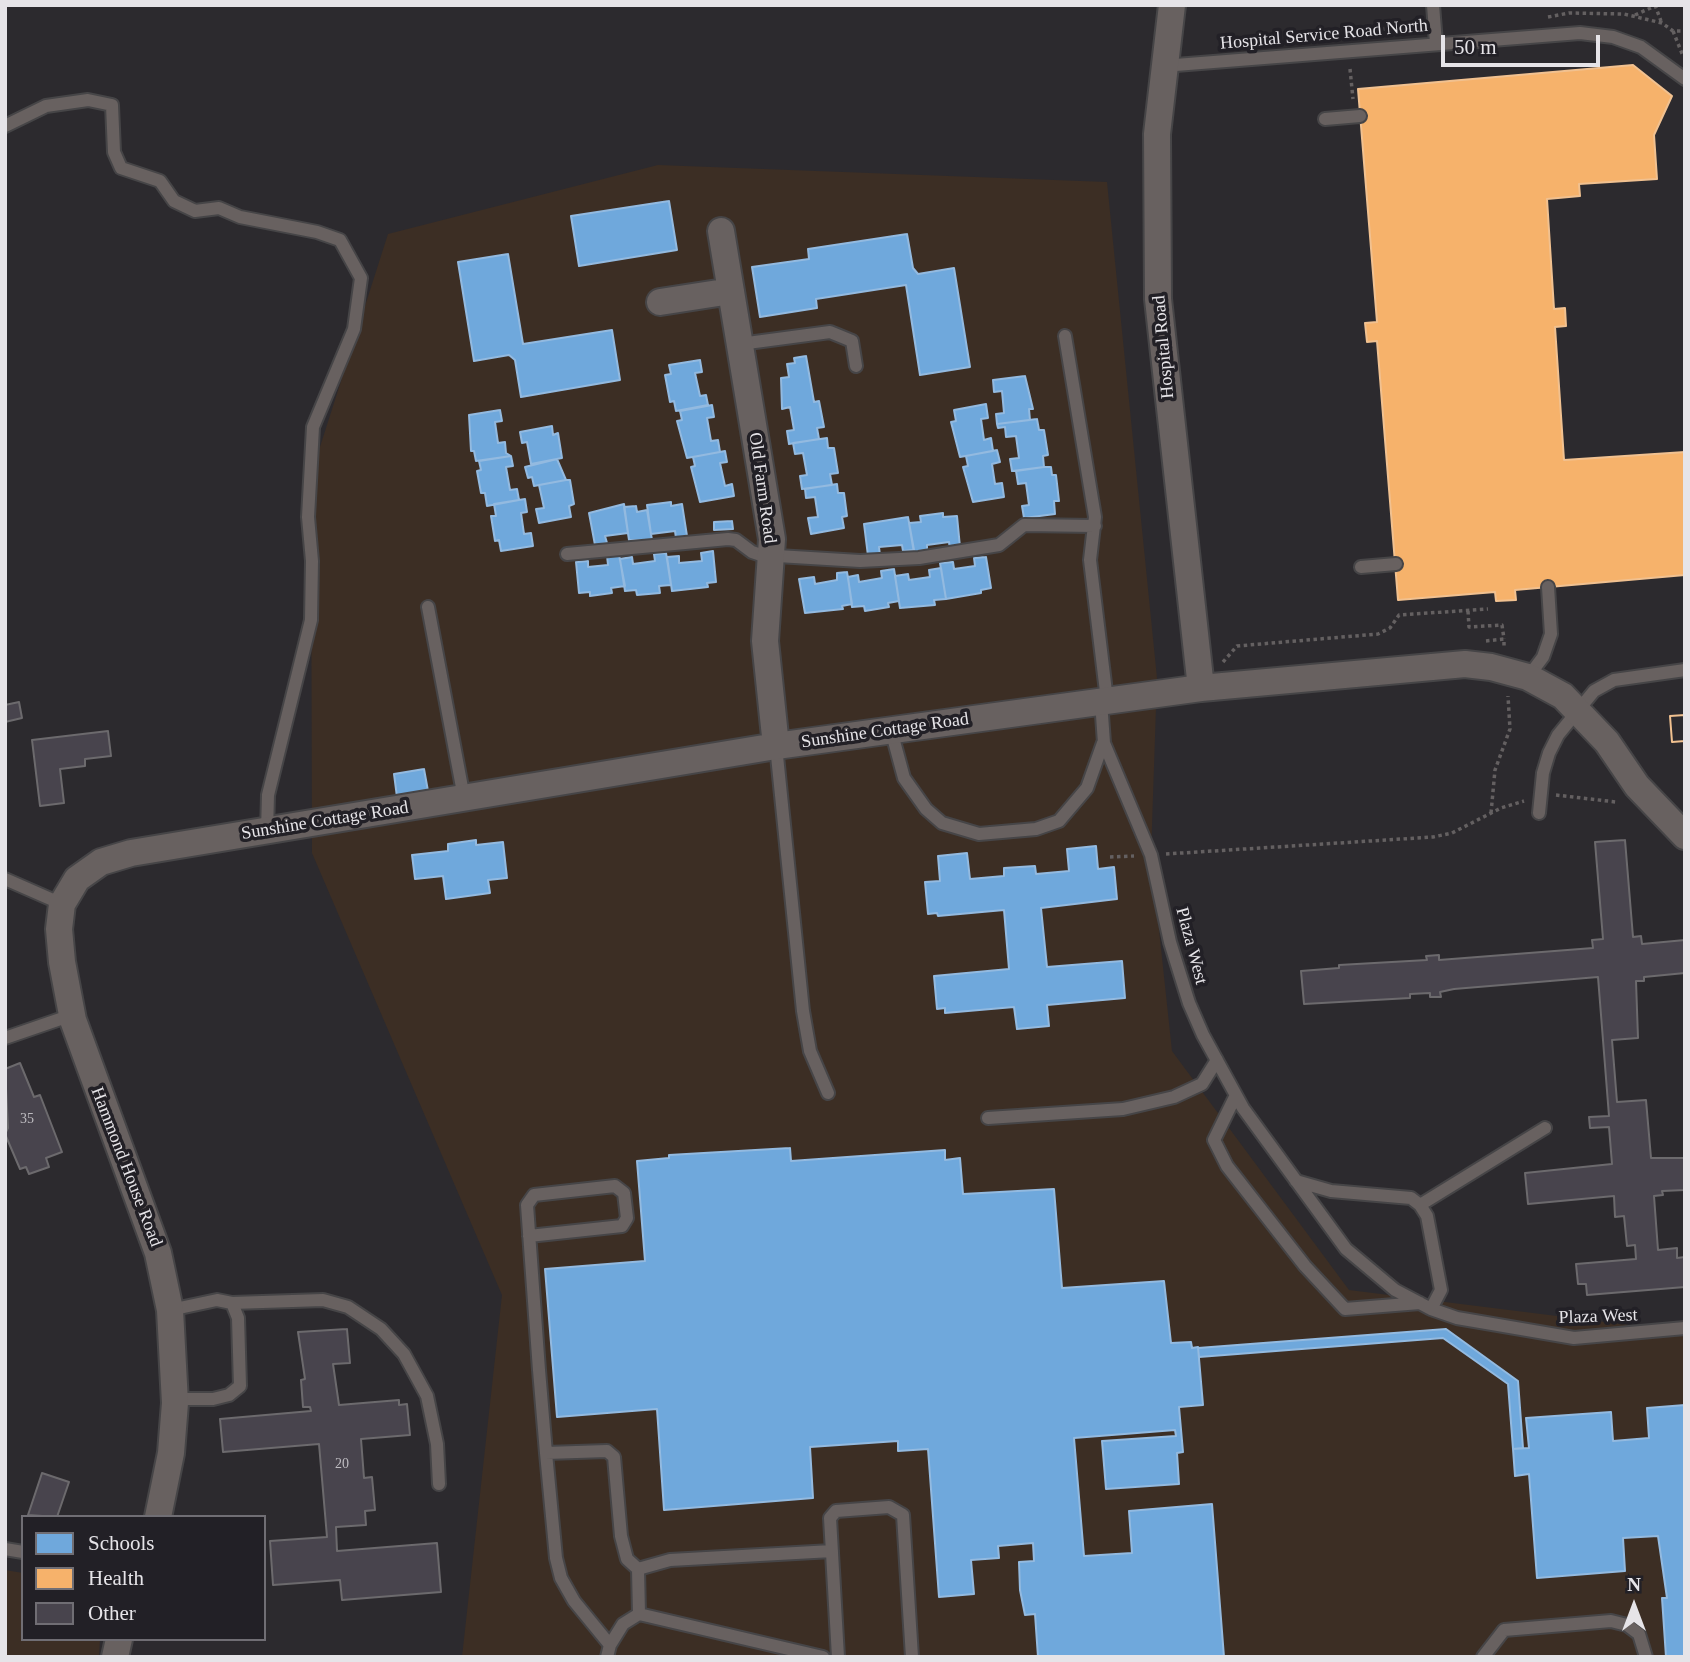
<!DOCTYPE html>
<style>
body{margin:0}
#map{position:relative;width:1690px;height:1662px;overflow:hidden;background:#2c2a2e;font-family:"Times New Roman",serif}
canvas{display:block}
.frame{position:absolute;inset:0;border:7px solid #e6e4e8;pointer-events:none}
.legend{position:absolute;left:21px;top:1515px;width:245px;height:126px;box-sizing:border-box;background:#222026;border:2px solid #706e74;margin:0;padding:9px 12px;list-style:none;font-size:21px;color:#e6e4e8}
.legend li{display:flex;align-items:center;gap:14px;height:35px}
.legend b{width:35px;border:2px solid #706e74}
.north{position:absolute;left:1599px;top:1571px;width:70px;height:70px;-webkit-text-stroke:5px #222026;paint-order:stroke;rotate:0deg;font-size:19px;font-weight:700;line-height:28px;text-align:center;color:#e6e4e8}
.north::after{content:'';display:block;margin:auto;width:24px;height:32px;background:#e6e4e8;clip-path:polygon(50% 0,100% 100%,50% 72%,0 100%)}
.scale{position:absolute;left:1441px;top:35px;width:159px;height:32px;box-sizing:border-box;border:4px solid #e6e4e8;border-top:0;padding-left:9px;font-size:21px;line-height:24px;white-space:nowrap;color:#e6e4e8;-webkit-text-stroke:5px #222026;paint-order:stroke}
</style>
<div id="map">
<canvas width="1690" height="1662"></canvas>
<div class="frame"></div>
<ul class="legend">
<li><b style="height:19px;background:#6fa8dc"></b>Schools</li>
<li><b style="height:19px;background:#f6b26b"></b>Health</li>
<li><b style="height:19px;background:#48444d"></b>Other</li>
</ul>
<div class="north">N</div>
<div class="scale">50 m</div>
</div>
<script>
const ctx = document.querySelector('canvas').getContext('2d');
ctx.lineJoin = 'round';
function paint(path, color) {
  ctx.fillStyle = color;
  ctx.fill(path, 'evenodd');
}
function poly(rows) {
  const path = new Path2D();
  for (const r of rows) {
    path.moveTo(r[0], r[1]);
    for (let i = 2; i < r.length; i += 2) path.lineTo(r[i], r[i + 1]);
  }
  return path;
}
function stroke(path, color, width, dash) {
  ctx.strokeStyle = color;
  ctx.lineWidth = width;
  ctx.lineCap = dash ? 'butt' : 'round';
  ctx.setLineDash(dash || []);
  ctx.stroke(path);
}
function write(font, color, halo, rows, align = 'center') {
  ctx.font = font + ' "Times New Roman",serif';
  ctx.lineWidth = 7;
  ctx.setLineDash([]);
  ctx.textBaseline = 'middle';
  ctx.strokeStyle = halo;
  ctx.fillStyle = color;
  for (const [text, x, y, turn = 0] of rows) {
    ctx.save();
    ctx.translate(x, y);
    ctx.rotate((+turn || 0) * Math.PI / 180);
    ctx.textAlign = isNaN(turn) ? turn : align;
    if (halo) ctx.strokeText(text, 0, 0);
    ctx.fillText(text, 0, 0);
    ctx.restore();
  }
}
paint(poly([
 [658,165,1107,182,1157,678,1151,855,1172,1051,1349,1290,1685,1332,1685,1657,462,1657,502,1295,312,853,311,475,388,234],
 [5,1570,23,1573,23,1639,100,1639,99,1657,5,1657]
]), '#3c2e24');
const schools = poly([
 [669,201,677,250,579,266,571,216,669,201],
 [907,234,913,268,918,274,954,268,970,367,920,375,906,285,816,299,817,308,760,317,752,267,809,259,808,249,907,234],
 [508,254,523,344,612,330,620,380,521,397,515,360,509,355,474,361,458,262,508,254],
 [806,356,814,402,819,401,824,427,817,428,819,439,789,444,787,431,794,430,790,407,782,409,781,378,789,377,787,364,795,363,794,358,806,356],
 [700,360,702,372,695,373,700,396,706,395,708,405,676,411,674,401,670,402,665,375,671,374,669,365,700,360],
 [1025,376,1033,409,1029,409,1030,420,997,424,996,414,1004,413,1002,391,994,392,993,380,1025,376],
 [986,404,988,418,981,419,984,440,991,438,993,451,960,457,951,422,956,421,954,410,986,404],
 [712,405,714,417,707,418,711,441,718,440,720,452,687,458,677,421,682,420,680,411,712,405],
 [500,410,502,421,495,422,498,443,505,442,506,453,511,456,476,461,474,451,471,451,469,415,500,410],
 [1037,419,1039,430,1044,430,1048,455,1043,456,1044,467,1012,471,1010,459,1019,458,1016,436,1006,437,1005,427,998,428,997,424,1037,419],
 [552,426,553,435,558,433,562,458,531,464,527,442,522,443,520,432,552,426],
 [827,438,828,448,834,448,838,473,830,474,832,485,802,489,800,476,807,475,803,453,795,454,793,443,827,438],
 [997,450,1000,462,992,464,995,484,1002,483,1004,497,973,502,963,467,968,466,966,456,997,450],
 [725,451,727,462,720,463,725,486,732,484,734,496,700,502,691,467,695,466,693,457,725,451],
 [511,456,513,466,506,467,510,490,517,489,519,500,487,506,485,493,481,493,477,471,481,470,479,461,511,456],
 [557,459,566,480,534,486,532,477,528,478,525,467,557,459],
 [1044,467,1051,467,1052,475,1056,475,1059,501,1054,501,1055,514,1024,518,1022,506,1029,505,1026,483,1018,484,1016,471,1044,467],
 [566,480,570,480,574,504,569,506,571,517,539,523,536,509,544,508,539,485,566,480],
 [837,484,838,493,844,493,847,516,842,517,844,528,811,534,808,518,818,517,815,497,806,498,805,489,837,484],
 [525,499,527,512,521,513,524,534,531,533,533,546,501,551,499,540,495,541,491,516,496,516,494,504,525,499],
 [671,502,671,506,682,504,687,536,676,538,675,531,651,534,647,505,671,502],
 [624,504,628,533,605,536,607,543,595,545,589,513,624,504],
 [636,506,637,512,647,510,652,540,629,540,624,507,636,506],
 [943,513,943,517,957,516,960,547,950,549,949,542,927,545,927,552,914,553,909,523,921,522,920,516,943,513],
 [908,517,914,550,903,551,902,545,879,547,880,555,868,556,864,524,908,517],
 [732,521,733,529,714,530,714,522,732,521],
 [713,551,716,582,707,583,708,587,672,591,667,557,679,556,679,563,702,561,701,553,713,551],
 [666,553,671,585,659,586,660,593,637,595,636,590,625,591,620,559,632,557,633,564,655,561,654,554,666,553],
 [619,555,625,586,611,588,612,593,590,596,590,592,579,593,576,562,588,561,588,567,608,565,607,556,619,555],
 [986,557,991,588,981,590,981,593,946,599,940,563,953,562,954,569,975,566,974,558,986,557],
 [941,568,946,599,934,600,935,605,900,608,895,576,908,574,909,580,930,577,929,570,941,568],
 [894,569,899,601,888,603,889,607,865,611,864,606,852,607,848,577,858,575,859,582,882,578,881,571,894,569],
 [847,572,852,604,842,606,843,609,805,613,799,579,814,577,815,584,837,580,837,573,847,572],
 [424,769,428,791,397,797,394,774,424,769],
 [476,840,476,845,503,842,507,878,488,880,490,893,446,899,443,876,415,879,412,855,448,851,448,844,476,840],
 [1096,846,1098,869,1114,867,1117,899,1041,908,1047,967,1122,961,1125,998,1047,1005,1049,1026,1017,1029,1014,1007,945,1013,945,1008,937,1009,934,976,1009,969,1004,910,938,916,937,913,928,914,925,882,940,881,938,856,967,853,970,879,1004,876,1004,868,1035,866,1036,874,1069,871,1067,849,1096,846],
 [790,1148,791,1161,945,1150,945,1160,960,1158,963,1194,1054,1189,1062,1288,1164,1281,1171,1343,1191,1342,1192,1348,1198,1347,1203,1405,1179,1407,1183,1452,1177,1453,1179,1484,1106,1489,1102,1441,1176,1436,1175,1430,1074,1438,1084,1556,1132,1553,1129,1511,1212,1504,1224,1657,1038,1657,1035,1614,1025,1615,1020,1590,1019,1562,1034,1561,1033,1543,998,1546,999,1558,971,1560,974,1594,939,1597,928,1449,898,1451,898,1441,810,1447,813,1498,664,1510,657,1409,557,1417,545,1269,645,1261,637,1161,669,1158,669,1155,790,1148],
 [1446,1329,1518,1381,1523,1448,1513,1449,1508,1384,1443,1338,1199,1357,1198,1348,1446,1329],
 [1685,1405,1685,1657,1666,1657,1662,1598,1667,1598,1658,1536,1623,1538,1625,1571,1537,1578,1529,1474,1515,1476,1513,1449,1529,1448,1526,1418,1611,1412,1613,1441,1649,1438,1647,1408,1685,1405]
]);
paint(schools, '#6fa8dc');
stroke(schools, '#93bae0', 2);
const health = poly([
 [1633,65,1672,96,1654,135,1657,179,1579,184,1580,196,1547,199,1554,309,1565,308,1566,326,1555,327,1564,460,1685,452,1685,575,1515,590,1516,600,1496,601,1495,592,1398,600,1377,341,1367,342,1365,323,1377,322,1358,89,1633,65],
 [1685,715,1685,741,1672,742,1670,716,1685,715],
 [1685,715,1685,741,1672,742,1670,716,1685,715]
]);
paint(health, '#f6b26b');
stroke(health, '#f1c190', 2);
const building = poly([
 [19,702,22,718,5,722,5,705,19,702],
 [108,731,111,756,85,759,85,766,60,769,64,803,40,806,32,740,108,731],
 [1625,840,1633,937,1641,936,1642,944,1685,940,1685,973,1644,977,1644,981,1636,981,1638,1038,1612,1040,1617,1102,1646,1100,1651,1158,1685,1158,1685,1190,1662,1191,1663,1195,1654,1196,1658,1250,1677,1248,1677,1258,1685,1257,1685,1287,1587,1295,1586,1284,1578,1284,1576,1264,1636,1259,1635,1245,1627,1246,1624,1216,1615,1217,1614,1196,1528,1204,1525,1173,1612,1164,1609,1127,1590,1128,1589,1117,1609,1116,1598,977,1454,989,1440,992,1441,997,1430,997,1430,993,1410,994,1410,998,1304,1004,1301,971,1339,968,1339,965,1427,960,1426,956,1439,955,1439,960,1593,948,1592,940,1603,939,1595,842,1625,840],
 [20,1063,34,1097,40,1095,62,1152,46,1158,49,1167,29,1174,26,1167,20,1169,5,1134,8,1128,5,1069,20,1063],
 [347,1329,350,1363,333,1364,339,1405,399,1400,399,1405,407,1404,410,1435,361,1439,364,1478,372,1477,375,1510,365,1511,366,1525,336,1527,337,1551,437,1543,441,1592,342,1600,340,1580,273,1585,270,1541,327,1537,319,1444,223,1452,220,1419,311,1411,310,1407,303,1407,301,1380,305,1379,298,1332,347,1329],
 [42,1473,69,1482,57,1517,28,1515,42,1473]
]);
paint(building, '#48444d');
stroke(building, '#6c6a6d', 2);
const service = poly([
 [1433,5,1436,43],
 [1163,66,1580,33,1613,37,1641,47,1685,79],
 [1325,119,1360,116],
 [5,126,46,106,88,100,112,105,114,152,121,168,160,181,174,201,195,211,219,208,240,217,317,232,340,240,361,278,354,329,313,427,308,517,312,561,311,620,268,795,267,831],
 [1065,336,1095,517,1090,560,1107,700],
 [740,344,830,332,852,341,856,366],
 [567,554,728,539,736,540,752,552,761,555,860,561,919,558,999,545,1024,525,1095,526],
 [1361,567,1396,564],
 [428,607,464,798],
 [1528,677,1543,657,1551,634,1548,587],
 [1101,701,1104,743,1151,855,1170,942,1189,1003,1203,1035,1243,1108,1346,1249,1395,1290,1431,1309,1457,1318,1574,1338,1685,1328],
 [891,730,904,778,926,809,942,823,979,834,1036,829,1059,821,1087,788,1103,743],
 [776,746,803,1011,810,1051,828,1093],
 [1539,813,1543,773,1549,753,1558,735,1594,691,1614,680,1685,670],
 [5,879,62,904],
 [5,1038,72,1015],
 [1236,1095,1214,1140,1227,1166,1305,1266,1345,1309,1420,1303],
 [988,1118,1123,1109,1174,1097,1202,1084,1217,1060],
 [1296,1181,1331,1191,1411,1198,1420,1205,1427,1216,1441,1290,1431,1309],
 [1420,1205,1545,1128],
 [529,1236,622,1226,627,1218,624,1193,615,1186,534,1195,527,1205,539,1370,546,1453,607,1451,614,1457,621,1536,627,1559,638,1569],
 [232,1303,323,1300,348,1307,381,1329,404,1354,427,1396,437,1444,439,1484],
 [170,1310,217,1300,232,1303,238,1318,240,1386,229,1395,213,1399,175,1399],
 [546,1453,556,1558,561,1578,574,1601,610,1645],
 [5,1549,23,1552],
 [639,1614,638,1569,670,1560,832,1551],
 [607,1657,610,1645,623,1624,639,1614,823,1657],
 [838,1657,830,1518,836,1511,889,1507,903,1515,912,1657],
 [1483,1657,1504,1630,1611,1621,1627,1625,1639,1634,1646,1657]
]);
const minor = poly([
 [1172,5,1157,134,1158,299,1201,688],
 [721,231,772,539,765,641,776,746],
 [660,302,731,291],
 [158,1517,171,1453,175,1403,170,1310,158,1253,73,1020,62,962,59,929,62,904,77,879,101,862,131,853,776,746,1201,688,1465,664,1491,667,1528,677,1563,696,1607,742,1637,786,1685,836],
 [115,1657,119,1639]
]);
stroke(service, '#464547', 16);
stroke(minor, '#464547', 30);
stroke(poly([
 [1655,5,1661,21],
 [1635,15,1655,6],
 [1548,17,1569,13,1624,14,1662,23,1673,31,1685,31],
 [1673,31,1683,56],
 [1351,36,1351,31,1419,27],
 [1350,69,1353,99],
 [1468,611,1469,627,1502,625,1504,639],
 [1486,641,1504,639,1504,646],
 [1223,662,1237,646,1378,634,1390,628,1399,615,1488,609],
 [1556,795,1616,802],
 [1491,813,1495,770,1510,729,1508,696],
 [1166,854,1433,837,1452,833,1501,808,1524,801],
 [1110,857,1134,856]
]), '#646061', 3.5, [3.5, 3.5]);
stroke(service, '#686160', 12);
stroke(minor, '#686160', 26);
write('14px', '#bebcc1', null, [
 ["35",27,1119],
 ["20",342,1464]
]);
write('18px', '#e6e4e8', '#222026', [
 ["Hospital Service Road North",1324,35,-5],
 ["Hospital Road",1164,347,-95],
 ["Old Farm Road",762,488,82],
 ["Sunshine Cottage Road",885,731,-8],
 ["Sunshine Cottage Road",325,821,-9],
 ["Plaza West",1191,946,75],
 ["Hammond House Road",126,1167,69],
 ["Plaza West",1598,1317,-2]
]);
</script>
